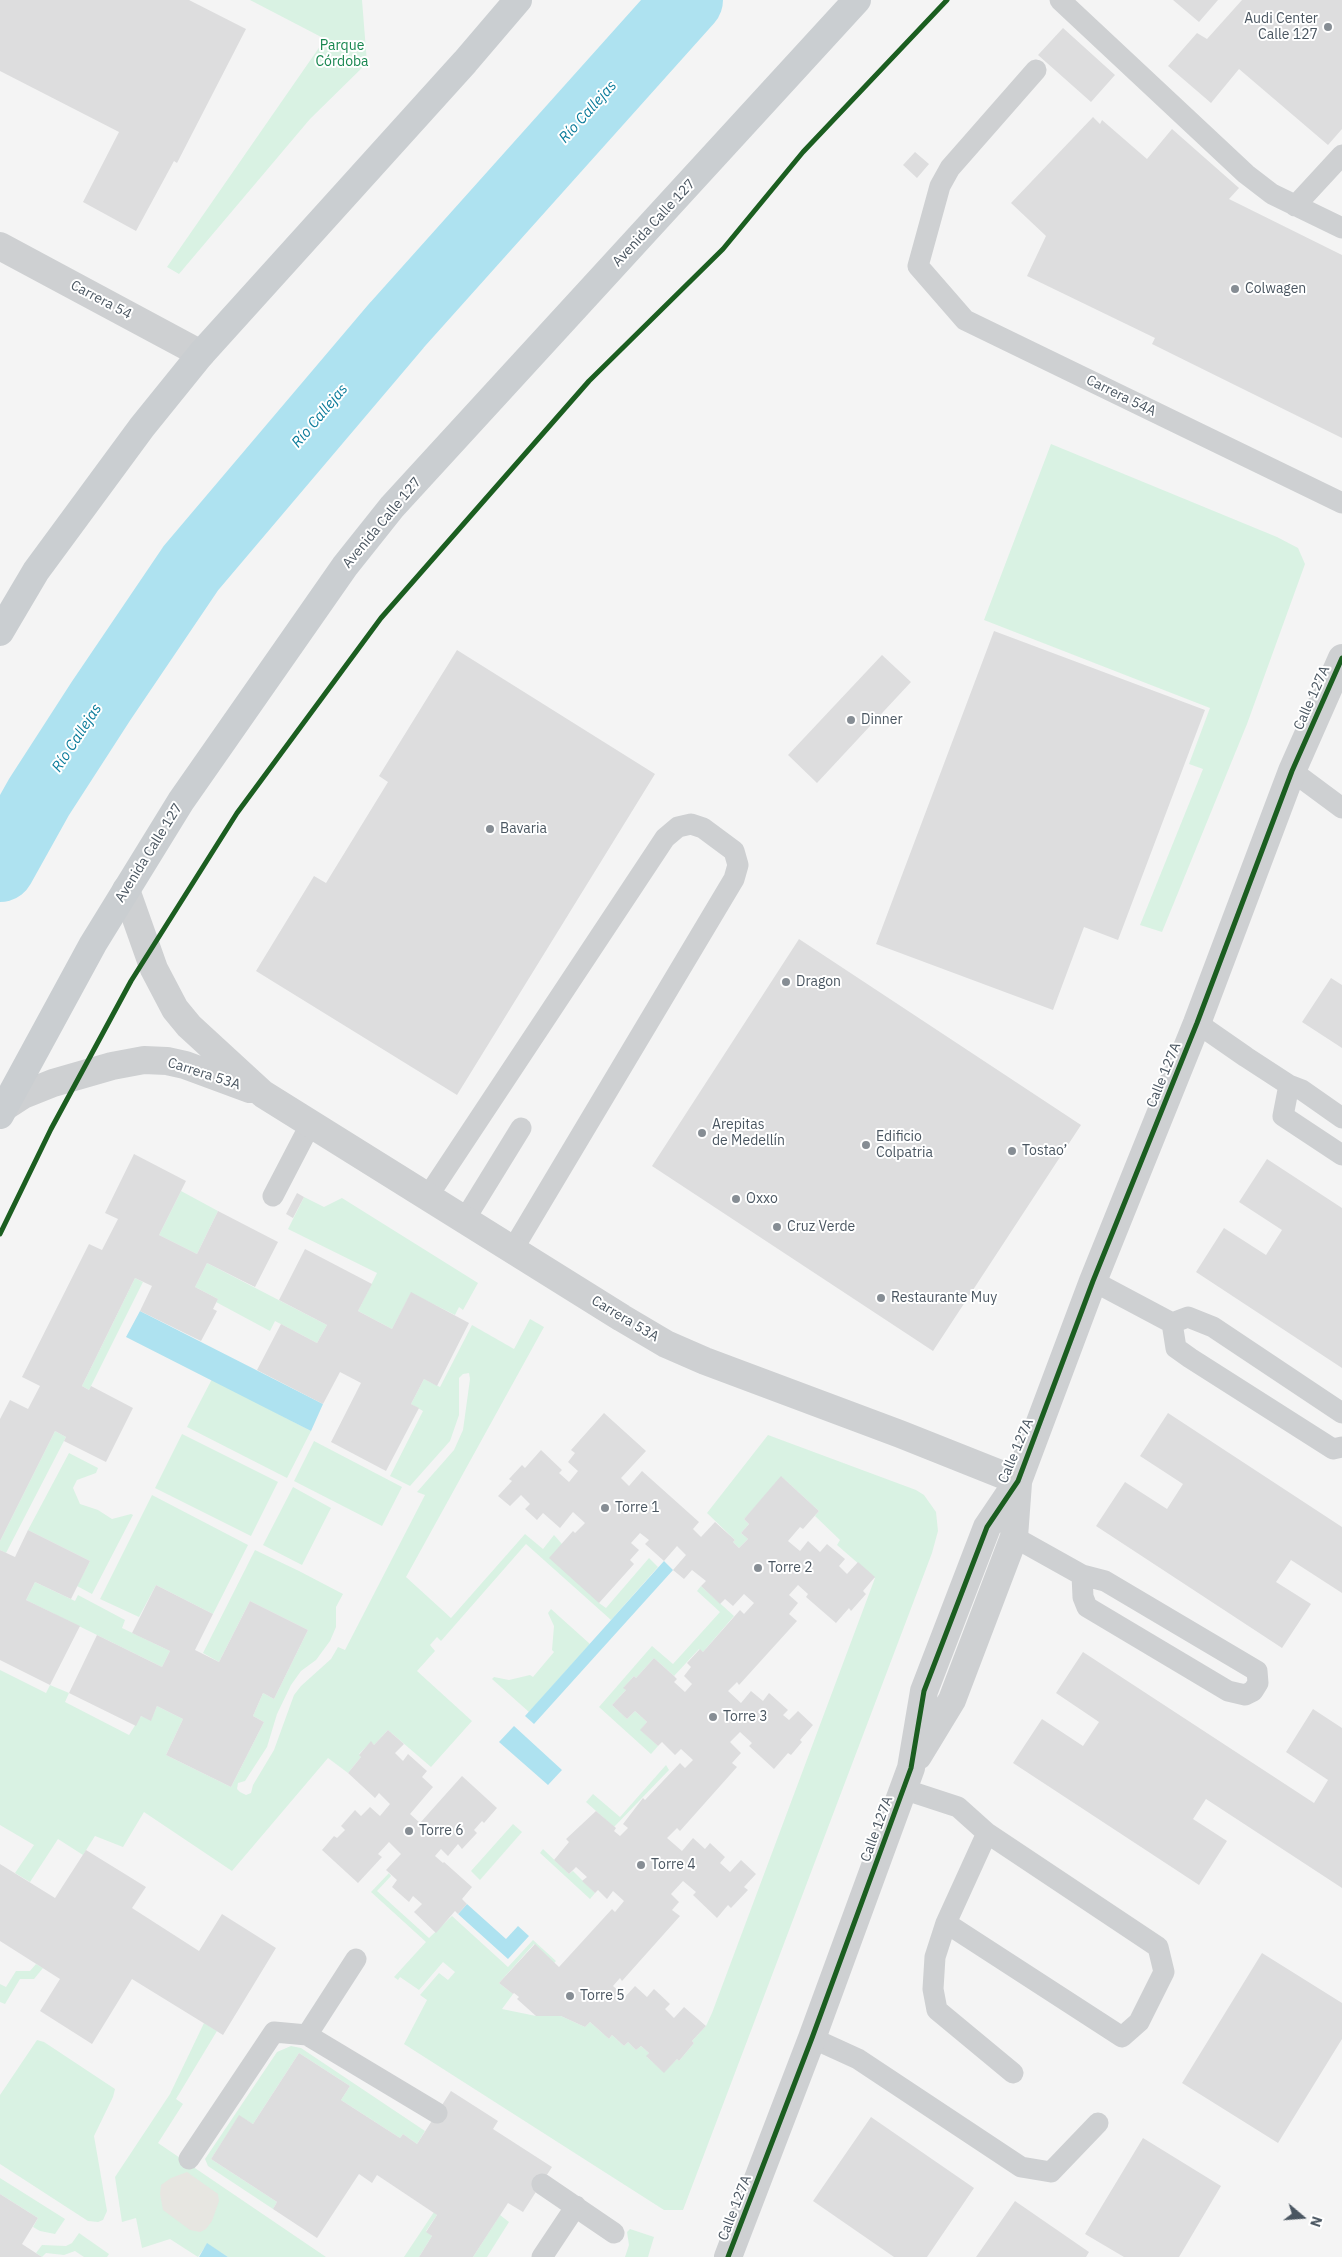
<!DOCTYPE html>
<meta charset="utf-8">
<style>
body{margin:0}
#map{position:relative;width:1342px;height:2257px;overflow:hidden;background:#f4f4f4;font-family:"IBM Plex Sans",sans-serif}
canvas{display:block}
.north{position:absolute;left:1277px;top:2192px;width:50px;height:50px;-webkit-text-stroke:4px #fff;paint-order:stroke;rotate:108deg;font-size:14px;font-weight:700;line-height:20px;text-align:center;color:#4a5661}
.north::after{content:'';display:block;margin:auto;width:18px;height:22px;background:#4a5661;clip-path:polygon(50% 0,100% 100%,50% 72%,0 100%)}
</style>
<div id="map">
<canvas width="1342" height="2257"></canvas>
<div class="north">N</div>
</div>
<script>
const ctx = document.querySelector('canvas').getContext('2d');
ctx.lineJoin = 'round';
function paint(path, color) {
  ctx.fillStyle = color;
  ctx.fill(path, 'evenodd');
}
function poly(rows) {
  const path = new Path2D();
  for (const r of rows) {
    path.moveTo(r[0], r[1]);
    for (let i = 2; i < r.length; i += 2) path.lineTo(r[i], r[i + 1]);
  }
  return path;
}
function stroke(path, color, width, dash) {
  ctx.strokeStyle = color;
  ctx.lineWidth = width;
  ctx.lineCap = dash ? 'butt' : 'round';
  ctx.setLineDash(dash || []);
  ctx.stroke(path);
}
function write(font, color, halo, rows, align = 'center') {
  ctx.font = font + ' "IBM Plex Sans",sans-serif';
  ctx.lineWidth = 4;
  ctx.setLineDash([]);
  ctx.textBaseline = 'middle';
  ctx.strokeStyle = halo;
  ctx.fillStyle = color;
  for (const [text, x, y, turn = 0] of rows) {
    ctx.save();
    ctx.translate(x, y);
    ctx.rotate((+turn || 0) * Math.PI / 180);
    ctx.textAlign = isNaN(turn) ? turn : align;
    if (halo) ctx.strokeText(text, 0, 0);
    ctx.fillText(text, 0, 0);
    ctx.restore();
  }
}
paint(poly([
 [250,0,362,0,367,63,310,119,179,274,167,267,325,39],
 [1051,444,1277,537,1298,548,1305,564,1247,724,1162,932,1140,925,1203,769,1189,764,1210,708,984,620],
 [181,1191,218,1211,197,1254,159,1235],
 [304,1197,324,1207,342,1198,478,1283,463,1310,459,1307,455,1315,411,1293,392,1329,358,1311,377,1273,288,1229],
 [207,1263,327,1325,317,1343,275,1321,270,1331,216,1302,218,1299,195,1287],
 [135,1278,143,1282,89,1390,82,1386],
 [530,1319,544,1327,406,1577,451,1618,525,1534,543,1549,554,1535,562,1544,599,1603,606,1608,649,1558,658,1567,611,1620,526,1544,441,1641,437,1637,430,1645,435,1651,417,1671,472,1721,431,1767,388,1730,374,1745,371,1742,359,1754,361,1757,348,1773,328,1758,232,1871,144,1812,123,1847,95,1836,83,1855,58,1839,30,1882,15,1873,34,1845,0,1825,0,1670,46,1693,50,1685,69,1693,65,1702,129,1735,141,1716,151,1720,157,1706,183,1719,166,1755,231,1787,264,1722,253,1716,263,1693,274,1699,308,1630,250,1601,219,1662,203,1653,255,1550,299,1571,343,1594,336,1607,336,1627,330,1641,316,1660,301,1671,291,1685,277,1714,267,1747,245,1781,238,1783,237,1789,240,1792,246,1795,251,1793,253,1785,274,1750,294,1695,301,1686,331,1659,338,1647,345,1650,425,1495,417,1492,454,1450,463,1430,470,1379,469,1373,463,1374,459,1378,459,1415,450,1441,410,1486,390,1476,423,1411,411,1404,424,1379,440,1387,472,1325,514,1349],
 [212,1379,311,1431,287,1478,187,1427],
 [55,1431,66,1437,6,1553,0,1550,0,1541],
 [182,1434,278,1482,251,1536,155,1488],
 [768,1435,916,1490,924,1495,936,1512,938,1531,932,1553,683,2210,664,2210,404,2044,427,2000,420,1995,439,1973,448,1980,455,1972,443,1962,419,1990,400,1977,398,1980,394,1977,426,1942,371,1892,389,1873,391,1876,377,1891,429,1938,452,1916,508,1967,533,1940,556,1961,554,1963,534,1944,499,1983,513,1994,502,2009,536,2016,561,2016,585,2027,590,2022,609,2039,612,2035,624,2046,628,2042,636,2050,641,2046,649,2053,647,2057,664,2072,677,2059,679,2061,694,2043,692,2041,706,2026,712,2013,875,1578,837,1545,840,1540,815,1516,819,1511,782,1477,744,1519,749,1524,741,1533,748,1539,739,1548,733,1542,735,1540,707,1513],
 [314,1441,402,1487,382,1526,294,1481],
 [69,1453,98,1468,96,1473,77,1480,73,1488,80,1504,98,1510,112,1519,131,1514,133,1515,92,1594,77,1586,90,1561,28,1530],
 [293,1487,331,1508,302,1565,263,1545],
 [152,1495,248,1545,213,1614,156,1585,139,1617,100,1599],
 [35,1582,75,1601,78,1595,125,1620,122,1628,170,1651,162,1667,26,1600],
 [701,1586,734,1616,703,1652,699,1649,674,1676,654,1658,636,1678,634,1676,624,1687,626,1690,612,1705,627,1719,635,1711,647,1722,641,1730,658,1746,651,1754,599,1707,652,1646,673,1664,720,1612,697,1591],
 [551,1609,590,1644,529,1712,492,1679,494,1677,509,1680,530,1675,533,1677,554,1652,552,1650,554,1626,548,1613],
 [666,1765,669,1770,614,1827,586,1802,593,1794,620,1817],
 [513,1824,522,1832,480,1880,471,1871],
 [543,1849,569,1874,573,1871,595,1893,590,1899,540,1853],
 [36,1964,43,1968,34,1979,20,1979,5,2004,0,2002,0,1984,6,1987,16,1971,30,1971],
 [204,2023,217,2031,176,2099,183,2104,158,2143,326,2257,228,2257,207,2244,198,2257,170,2239,142,2248,136,2218,122,2222,115,2177,170,2094],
 [37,2040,44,2042,115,2089,113,2097,94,2136,107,2211,103,2220,98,2222,88,2221,0,2164,0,2095],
 [291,2046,301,2048,425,2131,417,2144,403,2134,400,2138,341,2100,350,2086,299,2053,253,2124,239,2116,211,2159,277,2202,273,2209,208,2166,205,2159,277,2052],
 [0,2178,65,2219,55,2234,40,2231,33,2227,38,2218,0,2194],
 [434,2212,437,2215,426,2231,432,2236,419,2257,404,2257],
 [500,2215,509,2222,487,2257,473,2257],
 [630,2229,654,2237,648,2257,625,2257,629,2245,627,2232],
 [79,2233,109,2254,107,2257,84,2257,75,2251,64,2255,46,2253,42,2257,36,2253,42,2245,66,2246,72,2243]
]), '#d9f2e3');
paint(poly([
 [187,2172,218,2194,219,2201,212,2221,206,2229,200,2232,190,2230,163,2210,160,2194,161,2185,171,2178]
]), '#e7e6e1');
paint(poly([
 [140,1311,323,1404,311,1431,126,1337],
 [664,1561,673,1570,534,1724,525,1716],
 [514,1726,562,1770,548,1785,499,1742],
 [467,1904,506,1939,518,1926,529,1936,508,1959,458,1914],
 [207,2243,228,2257,199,2257]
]), '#aee2f0');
stroke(poly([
 [0,867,39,797,101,701,191,568,397,325,688,0]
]), '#aee2f0', 70);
paint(poly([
 [0,0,189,0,246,29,177,163,174,161,136,231,83,202,119,132,0,71],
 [1173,0,1218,0,1199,22],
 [1242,0,1342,0,1342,129,1328,145,1239,69,1211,103,1168,66,1197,33,1207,39],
 [1063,28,1115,75,1091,102,1038,55],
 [1093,117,1100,124,1102,120,1147,159,1172,129,1239,188,1229,199,1342,255,1342,438,1152,344,1155,338,1027,276,1046,236,1011,203],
 [915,152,929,164,917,178,903,165],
 [994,631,1205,710,1118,940,1084,927,1053,1010,876,944],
 [457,650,655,774,457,1095,256,971,314,876,326,883,388,782,379,776],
 [882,655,911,682,817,783,788,755],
 [799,939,1081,1125,933,1351,652,1166],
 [1331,978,1342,985,1342,1048,1302,1022],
 [134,1154,186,1181,159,1235,197,1254,218,1211,278,1242,255,1287,207,1263,195,1287,218,1299,213,1309,217,1311,201,1341,140,1311,152,1286,135,1278,82,1386,89,1390,91,1386,133,1408,106,1462,64,1441,66,1437,55,1431,0,1541,0,1419,10,1400,28,1409,40,1386,22,1377,89,1244,102,1250,118,1219,105,1213],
 [1267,1159,1342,1208,1342,1368,1196,1272,1224,1228,1266,1255,1282,1230,1239,1202],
 [297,1193,304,1197,293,1218,286,1214],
 [305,1249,372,1284,358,1311,392,1329,411,1292,469,1323,437,1386,424,1379,411,1404,419,1408,386,1471,331,1442,361,1383,340,1372,323,1404,257,1370,281,1324,317,1343,327,1325,279,1300],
 [604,1413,646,1451,621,1478,629,1486,642,1471,699,1522,693,1529,701,1537,715,1522,735,1540,733,1542,739,1548,748,1539,741,1533,749,1524,744,1519,781,1476,819,1511,803,1529,800,1527,788,1541,800,1551,808,1541,820,1552,827,1544,845,1559,839,1566,847,1574,858,1562,875,1577,863,1591,866,1594,851,1611,849,1608,836,1623,806,1597,808,1594,798,1585,789,1595,798,1603,789,1614,797,1621,739,1685,737,1682,728,1691,741,1703,751,1691,763,1701,769,1693,788,1710,783,1715,789,1720,798,1711,813,1725,800,1740,802,1742,791,1755,788,1753,774,1769,749,1746,752,1743,740,1732,730,1742,741,1753,732,1763,737,1767,680,1831,677,1828,667,1838,682,1851,693,1838,705,1849,710,1843,725,1857,720,1863,730,1872,741,1860,756,1874,744,1887,748,1890,731,1908,728,1905,717,1918,693,1895,696,1892,683,1881,671,1894,679,1902,672,1910,680,1916,622,1981,620,1978,613,1986,625,1997,635,1986,647,1997,654,1989,670,2004,665,2009,674,2018,684,2007,706,2026,692,2041,694,2043,679,2061,677,2059,664,2073,646,2056,649,2053,641,2046,636,2050,628,2042,624,2046,612,2035,609,2039,590,2022,585,2027,561,2016,536,2016,517,1999,519,1997,514,1993,513,1994,499,1983,535,1944,559,1967,612,1909,615,1912,624,1901,613,1891,607,1899,598,1890,595,1893,582,1881,587,1877,576,1867,569,1874,554,1860,569,1842,566,1839,596,1811,616,1828,614,1831,620,1836,628,1828,623,1824,643,1798,645,1800,680,1763,685,1768,693,1760,681,1749,675,1755,662,1742,658,1746,640,1730,647,1722,635,1711,627,1719,612,1705,626,1690,623,1688,634,1676,636,1678,654,1658,674,1676,677,1679,674,1682,685,1692,692,1684,684,1676,691,1667,687,1663,700,1649,703,1652,740,1610,744,1614,754,1603,744,1594,733,1606,725,1599,720,1604,701,1586,706,1581,692,1570,684,1579,673,1570,686,1555,677,1546,664,1561,645,1544,649,1540,640,1533,631,1543,639,1550,630,1560,634,1564,599,1603,549,1558,573,1531,575,1533,585,1523,573,1512,560,1528,543,1513,537,1520,525,1509,530,1504,521,1495,510,1506,498,1496,512,1481,509,1479,522,1465,525,1468,541,1450,562,1470,559,1473,569,1482,578,1471,568,1462,575,1453,571,1450],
 [1168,1413,1342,1527,1342,1593,1291,1560,1276,1582,1311,1604,1282,1648,1096,1526,1125,1482,1167,1509,1183,1484,1140,1456],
 [28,1530,90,1561,71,1599,35,1582,26,1600,80,1626,50,1685,0,1660,0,1550,15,1557],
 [156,1585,213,1614,195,1650,219,1662,250,1601,308,1630,274,1699,263,1693,253,1716,264,1722,231,1787,166,1755,183,1719,157,1706,151,1721,141,1716,136,1726,69,1693,97,1635,162,1667,170,1651,132,1633],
 [1083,1652,1314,1803,1328,1780,1286,1752,1313,1709,1342,1728,1342,1888,1206,1799,1193,1819,1227,1841,1199,1885,1013,1763,1042,1719,1083,1746,1099,1722,1056,1693],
 [388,1730,404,1744,395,1753,403,1761,408,1754,427,1771,422,1777,433,1787,410,1814,420,1823,462,1776,497,1808,484,1823,482,1821,474,1830,477,1833,462,1849,458,1844,448,1856,441,1849,435,1856,443,1863,444,1862,472,1887,462,1899,467,1904,458,1914,455,1911,436,1933,414,1912,422,1904,413,1896,409,1902,392,1887,397,1880,386,1870,401,1854,389,1842,378,1854,382,1857,358,1883,322,1850,334,1836,337,1838,345,1830,341,1826,355,1810,361,1816,370,1807,380,1816,390,1804,379,1793,375,1798,348,1773,361,1757,359,1755,371,1741,374,1745],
 [86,1850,146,1887,132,1908,199,1951,222,1914,276,1948,223,2035,132,1979,92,2044,40,2011,60,1979,0,1941,0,1864,55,1898],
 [1262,1953,1342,2003,1342,2039,1278,2143,1182,2083],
 [299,2053,350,2086,341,2100,400,2138,403,2134,417,2144,451,2091,498,2121,493,2129,552,2167,523,2212,508,2203,473,2257,419,2257,432,2236,426,2232,437,2215,377,2175,372,2183,359,2174,317,2238,273,2209,277,2202,211,2159,239,2115,253,2124],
 [871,2117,974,2188,927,2257,894,2257,813,2201],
 [1143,2138,1221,2186,1179,2257,1124,2257,1085,2234],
 [0,2194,38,2218,22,2244,42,2257,0,2257],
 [1015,2201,1089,2252,1086,2257,976,2257]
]), '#ddddde');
stroke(poly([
 [1060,0,1246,174,1272,194,1342,228],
 [1036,70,950,168,940,186,918,266,965,320,1342,503],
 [1295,206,1342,155],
 [1292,771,1342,808],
 [1197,1023,1246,1057,1289,1085,1302,1090,1342,1118],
 [1289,1085,1283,1116,1342,1155],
 [273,1196,311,1123],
 [428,1196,665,838,678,827,691,824,703,828,734,851,738,865,734,879,513,1249],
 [465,1219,521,1128],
 [1093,1281,1172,1323,1176,1348,1190,1358,1333,1449,1342,1447],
 [1172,1323,1188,1317,1213,1327,1342,1413],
 [1014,1537,1082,1575,1105,1581,1257,1671,1258,1683,1253,1691,1245,1695,1228,1691,1087,1607,1083,1597,1082,1575],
 [903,1789,958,1807,987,1833,1158,1947,1164,1972,1139,2022,1122,2037,946,1923],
 [987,1833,946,1923,935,1957,933,1989,937,2010,1013,2073],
 [307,2035,356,1959],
 [812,2038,858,2059,1021,2167,1051,2172,1098,2123],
 [189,2159,274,2032,307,2035,437,2113],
 [542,2184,614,2233],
 [542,2257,576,2206]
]), '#ced0d2', 21);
stroke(poly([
 [0,246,201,354],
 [126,890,154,969,175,1009,189,1026,263,1094,622,1318,666,1344,705,1361,900,1434,1018,1481],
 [3,1108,23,1095,53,1083,112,1066,144,1060,167,1061,185,1065,250,1089],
 [918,1756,952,1700,1014,1537,1018,1483],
 [728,2257,812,2038,911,1768,924,1691,987,1527,1018,1481,1093,1281,1197,1023,1292,771,1342,658]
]), '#ced0d2', 28);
stroke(poly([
 [0,632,36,571,142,427,201,354,465,62,518,0],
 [0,1115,93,944,181,801,345,566,392,507,857,0]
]), '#caced1', 28);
stroke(poly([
 [0,1234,51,1129,131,981,237,813,381,618,589,381,723,249,803,152,947,0],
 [728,2257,812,2038,911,1768,924,1691,987,1527,1018,1481,1093,1281,1197,1023,1292,771,1342,658]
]), '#1b5e20', 5);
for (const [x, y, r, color] of [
 [1328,27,5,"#868d94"],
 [1235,289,5,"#868d94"],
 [851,720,5,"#868d94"],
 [490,829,5,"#868d94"],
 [786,982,5,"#868d94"],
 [702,1133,5,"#868d94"],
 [866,1145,5,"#868d94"],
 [1012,1151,5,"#868d94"],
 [736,1199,5,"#868d94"],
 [777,1227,5,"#868d94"],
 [881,1298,5,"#868d94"],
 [605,1508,5,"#868d94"],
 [758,1568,5,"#868d94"],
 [713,1717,5,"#868d94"],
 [409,1831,5,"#868d94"],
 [641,1865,5,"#868d94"],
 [570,1996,5,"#868d94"]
]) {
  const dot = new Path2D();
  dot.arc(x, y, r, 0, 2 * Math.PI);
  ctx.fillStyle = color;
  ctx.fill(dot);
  stroke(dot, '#fff', 2);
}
write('14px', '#4a5661', '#fff', [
 ["Audi Center",1318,19,"right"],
 ["Calle 127",1318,35,"right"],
 ["Colwagen",1245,289],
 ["Dinner",861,720],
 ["Bavaria",500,829],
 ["Dragon",796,982],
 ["Arepitas",712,1125],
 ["de Medellín",712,1141],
 ["Edificio",876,1137],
 ["Colpatria",876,1153],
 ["Tostao’",1022,1151],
 ["Oxxo",746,1199],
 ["Cruz Verde",787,1227],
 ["Restaurante Muy",891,1298],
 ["Torre 1",615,1508],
 ["Torre 2",768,1568],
 ["Torre 3",723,1717],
 ["Torre 6",419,1831],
 ["Torre 4",651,1865],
 ["Torre 5",580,1996]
], 'left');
write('14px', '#17864f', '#fff', [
 ["Parque",342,46],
 ["Córdoba",342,62]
]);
write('14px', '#4a5661', '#fff', [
 ["Avenida Calle 127",654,223,-47],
 ["Carrera 54",101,300,28],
 ["Carrera 54A",1121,396,26],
 ["Avenida Calle 127",382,523,-50],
 ["Calle 127A",1312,698,-66],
 ["Avenida Calle 127",149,853,-58],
 ["Carrera 53A",204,1074,18],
 ["Calle 127A",1164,1075,-68],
 ["Carrera 53A",625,1319,31],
 ["Calle 127A",1016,1451,-67],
 ["Calle 127A",877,1829,-70],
 ["Calle 127A",735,2208,-69]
]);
write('italic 15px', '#0c7c9b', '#fff', [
 ["Río Callejas",588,112,-48],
 ["Río Callejas",320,416,-50],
 ["Río Callejas",77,738,-57]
]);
</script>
